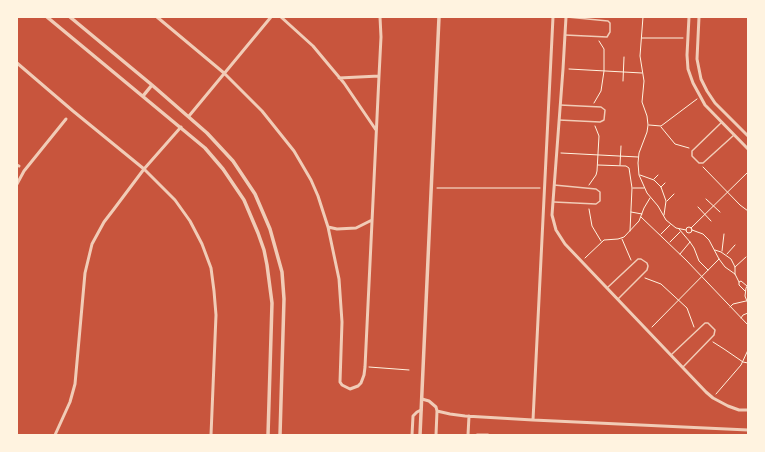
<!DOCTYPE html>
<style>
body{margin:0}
#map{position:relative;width:765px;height:452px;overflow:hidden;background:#c8553d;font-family:Ubuntu,sans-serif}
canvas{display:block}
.frame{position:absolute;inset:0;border:18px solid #fff3e0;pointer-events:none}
</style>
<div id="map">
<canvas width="765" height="452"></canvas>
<div class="frame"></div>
</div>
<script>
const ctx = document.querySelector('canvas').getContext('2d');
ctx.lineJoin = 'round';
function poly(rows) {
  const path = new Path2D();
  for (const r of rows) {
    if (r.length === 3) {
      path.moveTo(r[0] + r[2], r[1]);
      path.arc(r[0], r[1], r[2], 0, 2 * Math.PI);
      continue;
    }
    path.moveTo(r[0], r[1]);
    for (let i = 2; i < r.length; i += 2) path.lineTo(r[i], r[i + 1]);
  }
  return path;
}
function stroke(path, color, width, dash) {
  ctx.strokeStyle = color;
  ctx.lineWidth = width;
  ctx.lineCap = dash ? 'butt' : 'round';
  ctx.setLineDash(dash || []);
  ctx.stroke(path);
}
stroke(poly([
 [643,17,640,56,644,81,642,102,647,116,648,125,647,132,639,153,638,163,639,175,647,193,658,206,666,220,676,228,686,230],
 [642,38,683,38],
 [569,69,642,73],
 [623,81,624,57],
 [594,103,601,91,604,71,604,49,599,41],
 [649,125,661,126,697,99],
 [661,127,675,144,689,148],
 [561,153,638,157],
 [598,165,626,166,629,168,632,188,630,231],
 [620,165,621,146],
 [703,167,740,205,748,211],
 [640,175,654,180,661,187,666,201,664,215],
 [654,179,658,175],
 [589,185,596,175,597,171,599,136,595,126],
 [661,187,665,183],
 [437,188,540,188],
 [633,188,644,188],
 [706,199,720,212],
 [667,201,674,194],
 [698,207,711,221],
 [589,209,592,226,601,241],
 [631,212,642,214],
 [641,217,686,260,748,325],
 [689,230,3],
 [691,228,748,172],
 [679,229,690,242,694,248,699,261,708,270],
 [692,230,703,234,709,240,719,259,725,267,735,274,739,282],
 [661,234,670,225],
 [622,239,631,260],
 [670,242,680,232],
 [715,250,721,252,731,259,735,267,735,274],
 [722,251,724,234],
 [680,254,690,242],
 [727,254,735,245],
 [585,258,604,240,618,239,624,237,639,221,644,208,650,198],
 [735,267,746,257],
 [645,278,661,284,687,308,694,327],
 [748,285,746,288,745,296,748,304],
 [745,291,739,285,739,282,741,281,747,286],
 [730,307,733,304,746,301],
 [741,318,743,315,748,313],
 [652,327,719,259],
 [713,342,724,349,743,362,748,363],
 [369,367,409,370],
 [716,394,741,365,748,350]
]), '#fff3e0', 1);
stroke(poly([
 [565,35,607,37,610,32,610,23,608,21,567,17],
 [559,120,600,122,604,120,605,110,601,107,560,105],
 [722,122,692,151,692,156,699,163,703,163,734,135],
 [554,202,596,204,600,201,600,192,596,189,554,185],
 [607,288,638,259,641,259,647,263,648,266,647,270,618,299],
 [672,354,705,323,708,323,715,330,714,335,683,367]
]), '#f1ccb7', 1.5);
stroke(poly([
 [157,17,224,73,262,111,294,151,311,180,318,196,328,227,339,279,342,322,340,382,342,385,350,389,358,386,361,383,364,375,365,367,379,76,381,37,380,17],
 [281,17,313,46,328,64,344,83,376,130],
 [566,17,563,69,552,215,556,230,565,244,706,392,713,398,728,406,739,410,748,410],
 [689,17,687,55,688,69,693,83,705,105,748,149],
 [699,17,697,59,701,79,707,91,715,103,748,136],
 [17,63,73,111,144,169,175,200,190,221,202,244,211,268,214,291,216,315,211,435],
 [339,78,379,76],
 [189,116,271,17],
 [17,165,19,166],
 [17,184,24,171,66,119],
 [328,227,337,229,356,228,372,220],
 [422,399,429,401,436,407,437,411,436,435],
 [437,411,450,414,465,416,533,420,748,430],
 [533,420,553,17],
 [55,435,70,402,75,384,85,273,92,244,104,222,114,209,144,169,181,127],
 [412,435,413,416,417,412,421,410],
 [468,435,469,416],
 [477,435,488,435]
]), '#f1ccb7', 3);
stroke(poly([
 [47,17,205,148,223,169,244,200,258,233,264,250,267,265,272,303,268,435],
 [70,17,152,85,207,133,233,161,255,194,270,229,282,272,284,299,280,435],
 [143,96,152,85],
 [420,435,439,17]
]), '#f1ccb7', 3.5);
</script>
